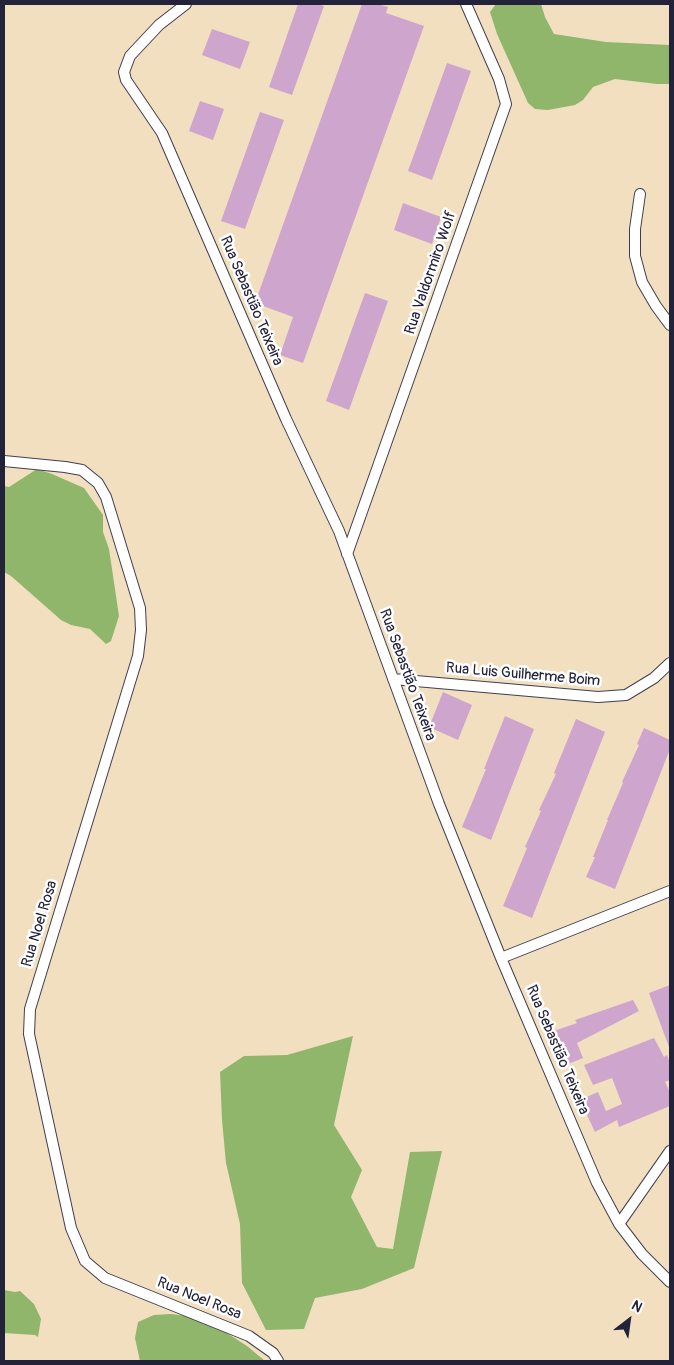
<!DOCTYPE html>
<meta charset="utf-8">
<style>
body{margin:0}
#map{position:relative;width:674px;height:1365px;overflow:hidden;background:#f1dfc0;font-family:Pangolin,sans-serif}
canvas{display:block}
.frame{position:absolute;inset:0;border:5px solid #22223b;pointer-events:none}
.north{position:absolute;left:604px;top:1295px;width:50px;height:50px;-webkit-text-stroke:4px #fff;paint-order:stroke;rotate:30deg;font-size:14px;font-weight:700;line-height:20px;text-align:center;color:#22223b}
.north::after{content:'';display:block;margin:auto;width:18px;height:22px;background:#22223b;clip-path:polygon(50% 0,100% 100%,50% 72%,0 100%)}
</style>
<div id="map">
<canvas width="674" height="1365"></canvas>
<div class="frame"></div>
<div class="north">N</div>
</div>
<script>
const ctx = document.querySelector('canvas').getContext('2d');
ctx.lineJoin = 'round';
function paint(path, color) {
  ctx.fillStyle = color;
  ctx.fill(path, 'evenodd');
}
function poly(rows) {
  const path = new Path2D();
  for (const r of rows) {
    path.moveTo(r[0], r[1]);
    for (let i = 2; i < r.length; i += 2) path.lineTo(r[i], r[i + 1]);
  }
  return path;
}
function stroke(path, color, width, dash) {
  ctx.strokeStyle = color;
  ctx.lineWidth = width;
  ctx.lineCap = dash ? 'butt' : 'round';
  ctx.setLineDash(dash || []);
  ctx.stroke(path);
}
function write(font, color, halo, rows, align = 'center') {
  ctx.font = font + ' Pangolin,sans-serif';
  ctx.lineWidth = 5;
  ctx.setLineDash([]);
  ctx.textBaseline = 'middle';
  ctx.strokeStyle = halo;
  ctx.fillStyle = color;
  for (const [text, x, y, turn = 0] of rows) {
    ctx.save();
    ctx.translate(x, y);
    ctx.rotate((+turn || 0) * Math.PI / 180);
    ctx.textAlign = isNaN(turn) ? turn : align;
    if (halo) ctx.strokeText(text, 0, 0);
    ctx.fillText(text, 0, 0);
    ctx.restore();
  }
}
paint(poly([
 [496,4,541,4,545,17,554,34,606,42,670,45,670,84,657,84,615,79,593,87,583,100,575,105,548,110,535,109,528,103,497,34,490,12],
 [37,469,52,474,84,488,103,515,103,532,109,549,119,616,111,641,106,644,90,629,71,625,61,620,11,576,4,572,4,486,9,487],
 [353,1036,334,1125,362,1170,351,1197,377,1247,393,1249,410,1152,442,1151,414,1268,362,1289,315,1298,304,1329,266,1330,242,1283,240,1224,226,1163,222,1120,220,1072,244,1056,287,1055],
 [4,1290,15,1292,20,1291,34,1304,41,1319,38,1337,35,1335,4,1333],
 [171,1314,187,1316,219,1328,247,1346,265,1361,140,1361,135,1338,138,1322,154,1315]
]), '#90b66c');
paint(poly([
 [298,4,317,4,324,6,292,95,269,87],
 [362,4,378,4,388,7,386,13,424,26,303,363,280,355,293,317,255,303],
 [212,29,250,42,240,69,202,55],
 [447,63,471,71,432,180,408,171],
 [200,101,224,109,213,140,189,131],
 [260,112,284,120,245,229,221,221],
 [403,203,441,217,432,244,394,230],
 [365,293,388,301,349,410,326,401],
 [443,692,472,705,458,740,429,727],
 [505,716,534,729,491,840,462,827,486,769,484,769],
 [576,719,605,732,532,918,503,906,527,848,525,847,541,811,539,810,556,774,554,773],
 [644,728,670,740,670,749,615,889,586,877,595,857,593,857,608,820,607,820,623,783,622,782,639,745,637,744],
 [670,985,670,1046,669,1047,649,993],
 [633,1000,639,1011,577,1043,583,1058,568,1064,554,1031,577,1023,575,1020],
 [654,1038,664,1057,667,1055,670,1063,670,1080,665,1082,670,1092,670,1106,619,1127,617,1120,595,1132,580,1100,598,1092,606,1111,622,1104,612,1078,593,1085,584,1065]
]), '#cea5cc');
const street = poly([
 [186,4,159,25,130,56,124,72,126,80,162,133,286,419,339,531,439,804,501,958,597,1183,619,1224,642,1254,670,1282],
 [640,194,635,229,635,256,642,282,656,306,670,325],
 [4,461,65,467,82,470,98,483,106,497,140,608,141,630,138,656,30,1009,29,1034,71,1228,85,1261,105,1278,249,1336,273,1353,278,1361],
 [347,554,506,104,499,79,466,4],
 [393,679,598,697,626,695,654,678,670,663],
 [501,958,670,891],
 [619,1224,670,1151]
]);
stroke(street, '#413e4f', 12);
stroke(street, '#fff', 10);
write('15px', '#22223b', '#fff', [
 ["Rua Valdormiro Wolf",431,273,-71],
 ["Rua Sebastião Teixeira",251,301,67],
 ["Rua Sebastião Teixeira",407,675,70],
 ["Rua Luis Guilherme Boim",523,675,5],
 ["Rua Noel Rosa",40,924,-73],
 ["Rua Sebastião Teixeira",557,1050,67],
 ["Rua Noel Rosa",199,1299,22]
]);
</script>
